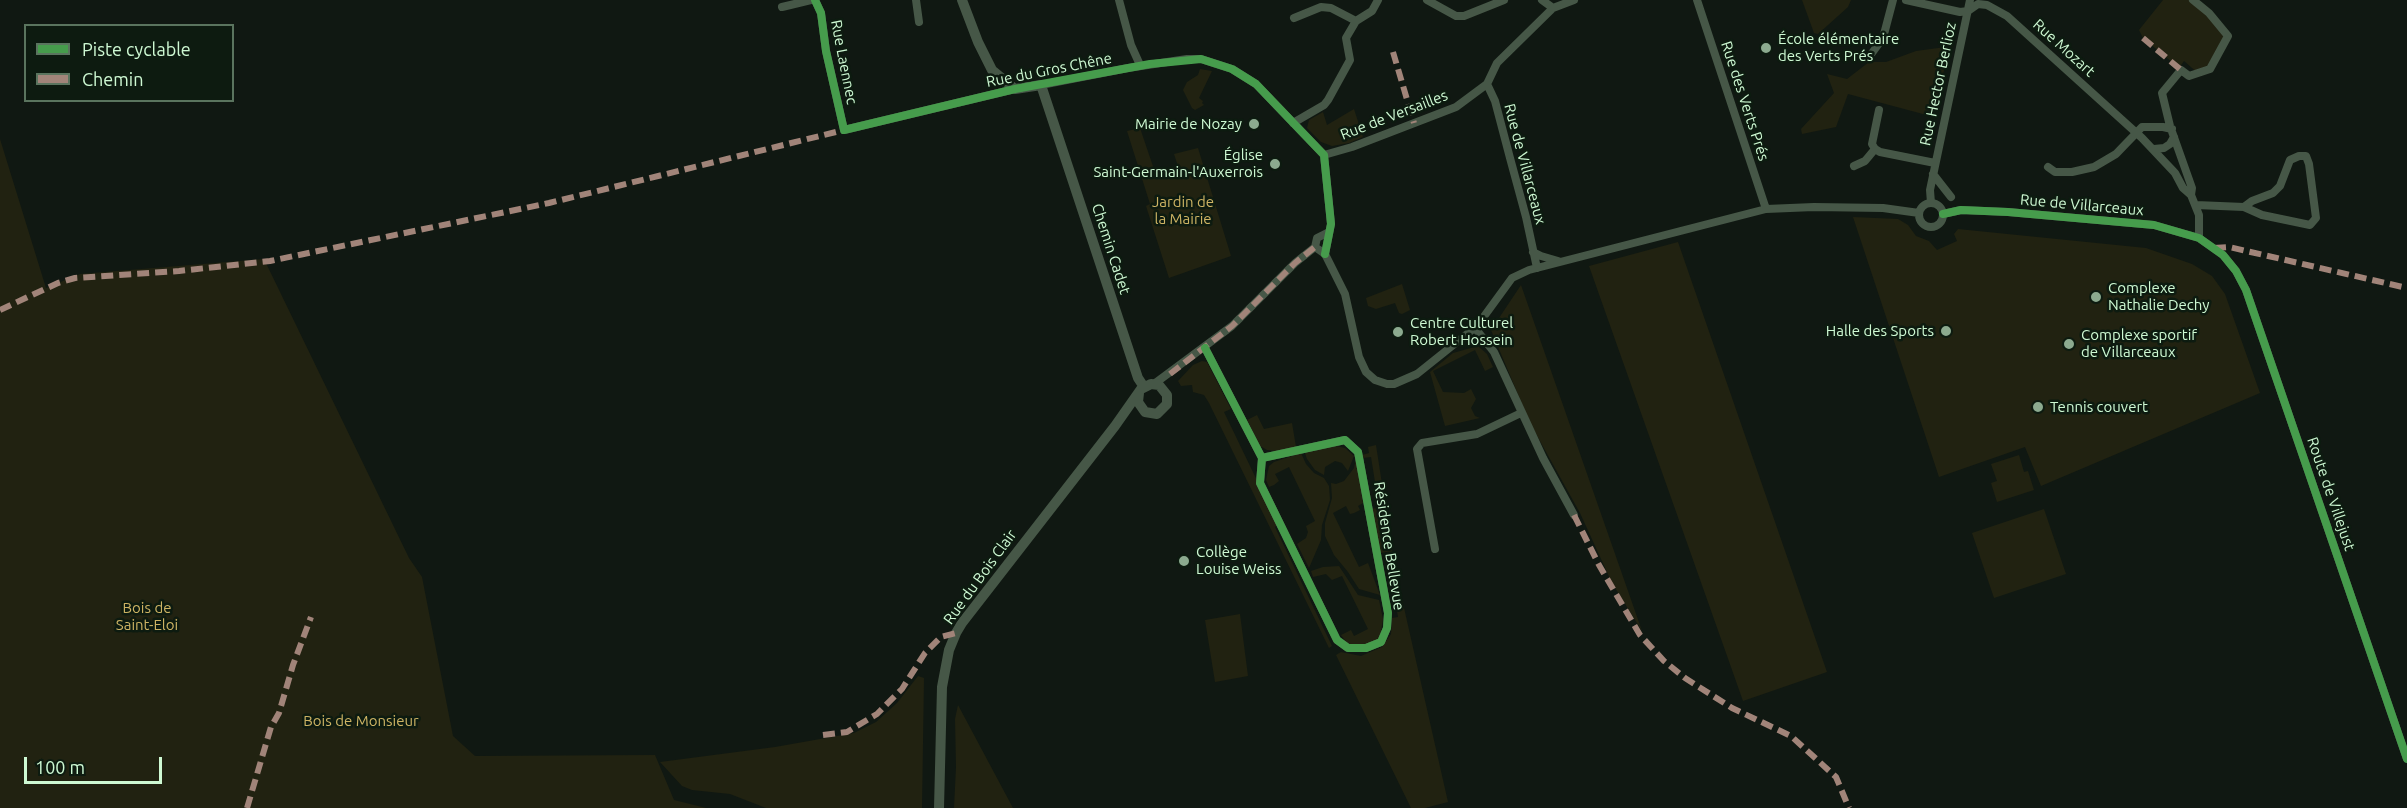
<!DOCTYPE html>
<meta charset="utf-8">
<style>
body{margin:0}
#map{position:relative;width:2407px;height:808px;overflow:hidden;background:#101812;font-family:Ubuntu,sans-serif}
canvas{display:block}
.legend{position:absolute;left:24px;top:24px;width:210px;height:78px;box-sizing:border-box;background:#0d1b10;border:2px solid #5a745e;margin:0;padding:8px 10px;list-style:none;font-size:18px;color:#cef9d3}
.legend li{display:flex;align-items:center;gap:12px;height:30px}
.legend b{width:30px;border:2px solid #5a745e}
.scale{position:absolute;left:24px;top:757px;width:138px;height:27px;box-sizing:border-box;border:3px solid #cef9d3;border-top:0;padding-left:8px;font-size:18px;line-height:21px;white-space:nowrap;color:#cef9d3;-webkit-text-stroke:4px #0d1b10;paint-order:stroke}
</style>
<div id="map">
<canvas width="2407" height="808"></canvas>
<ul class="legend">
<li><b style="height:8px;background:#469c4c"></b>Piste cyclable</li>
<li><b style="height:8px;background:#a18479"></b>Chemin</li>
</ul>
<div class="scale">100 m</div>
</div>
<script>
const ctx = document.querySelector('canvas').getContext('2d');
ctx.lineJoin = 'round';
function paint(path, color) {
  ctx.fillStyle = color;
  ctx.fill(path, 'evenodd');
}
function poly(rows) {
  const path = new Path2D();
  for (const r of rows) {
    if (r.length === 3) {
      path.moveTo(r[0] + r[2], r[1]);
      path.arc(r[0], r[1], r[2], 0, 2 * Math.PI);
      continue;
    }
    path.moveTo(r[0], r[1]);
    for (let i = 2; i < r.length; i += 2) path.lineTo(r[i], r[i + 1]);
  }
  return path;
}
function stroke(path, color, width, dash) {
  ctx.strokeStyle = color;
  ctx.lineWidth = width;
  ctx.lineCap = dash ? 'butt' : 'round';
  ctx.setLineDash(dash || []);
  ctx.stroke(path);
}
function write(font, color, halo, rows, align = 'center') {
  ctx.font = font + ' Ubuntu,sans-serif';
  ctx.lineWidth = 5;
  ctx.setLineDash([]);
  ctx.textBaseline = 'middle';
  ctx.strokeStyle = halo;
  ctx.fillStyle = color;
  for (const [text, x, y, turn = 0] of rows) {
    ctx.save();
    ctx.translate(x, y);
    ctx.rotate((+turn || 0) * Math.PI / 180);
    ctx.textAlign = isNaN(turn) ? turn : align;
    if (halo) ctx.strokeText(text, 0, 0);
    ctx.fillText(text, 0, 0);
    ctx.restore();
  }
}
paint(poly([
 [1802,0,1851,0,1848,7,1818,34,1814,33],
 [2163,0,2193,0,2228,36,2210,69,2199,74,2184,61,2179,68,2143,38,2139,30],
 [1953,46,1948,51,1935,113,1938,118,1848,94,1836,127,1802,134,1801,129,1834,93,1827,74,1847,79,1869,62,1886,62,1916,51],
 [1200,69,1212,71,1199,98,1203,101,1202,103,1204,105,1195,110,1192,108,1183,90,1187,82,1198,75],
 [1354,109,1363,137,1349,143,1332,146,1321,142,1307,128,1309,120,1323,112,1327,125],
 [1140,128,1157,178,1180,172,1174,154,1198,148,1231,256,1169,278,1146,206,1150,204,1127,131],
 [0,139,46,288,80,274,264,259,409,558,422,577,453,736,475,756,655,755,674,800,706,808,0,808],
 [1853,217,1898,219,1908,225,1916,236,1929,241,1937,250,1957,241,1954,234,1958,229,2146,248,2192,264,2212,276,2225,294,2260,393,2041,486,2025,447,1939,477],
 [1678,242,1827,672,1743,701,1589,266],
 [1402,284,1410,310,1402,314,1399,313,1395,303,1376,309,1368,306,1366,298],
 [1521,285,1642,631,1612,583,1580,513,1530,423,1491,330],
 [1478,346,1487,354,1493,367,1485,371,1475,350,1433,371,1443,392,1464,393,1471,389,1476,399,1471,408,1475,416,1480,418,1445,426,1430,372,1453,353],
 [1202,361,1207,362,1231,409,1224,412,1278,524,1275,527,1332,646,1329,648,1209,403,1204,395,1193,392,1192,385,1181,386,1178,381,1193,365],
 [1257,415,1264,429,1292,423,1296,447,1276,451,1267,450,1260,446,1247,420],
 [1376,445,1395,568,1448,802,1425,808,1411,808,1336,655,1341,652,1361,656,1382,647,1391,634,1392,618,1398,617,1387,552,1380,553,1372,509,1379,507,1371,457,1363,458,1362,455,1369,453,1368,447],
 [1336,446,1345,448,1354,456,1348,471,1342,463,1335,461,1325,467,1324,475,1315,470,1307,459,1305,453],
 [1301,453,1306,464,1314,473,1324,478,1329,486,1330,500,1322,525,1321,540,1309,568,1297,544,1306,538,1308,532,1306,526,1315,521,1289,467,1275,474,1279,481,1274,485,1269,487,1266,480,1269,466,1274,462],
 [2019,455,2024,472,2028,471,2034,490,1997,502,1991,483,1997,481,1991,464],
 [1356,459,1363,503,1358,506,1360,510,1354,513,1350,514,1346,506,1333,513,1359,567,1368,563,1380,595,1359,589,1348,572,1334,555,1325,536,1325,523,1332,498,1331,483,1336,484,1344,481,1354,468],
 [2044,509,2066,574,1994,598,1972,533],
 [1339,566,1358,595,1379,600,1383,619,1380,638,1375,643,1355,646,1347,643,1341,635,1351,630,1354,636,1368,629,1342,576,1332,580,1326,574,1313,577,1311,571,1323,567],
 [1240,614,1248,676,1215,682,1205,620],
 [918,676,924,678,922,808,766,808,730,794,692,790,682,786,660,762,775,747,854,733,876,722,897,703],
 [958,705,1013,808,954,808,956,767,955,719]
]), '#212211');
stroke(poly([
 [815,0,821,13,826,51,844,130,1015,89],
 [916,0,919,22],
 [1119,0,1131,45,1140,65],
 [1427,0,1456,16,1464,16,1504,0],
 [1542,0,1553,8],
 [1697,0,1766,209],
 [1906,0,1960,12,1968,11,1978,4,1987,5,2007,16,2142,138,2175,173,2183,188,2191,195],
 [2193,0,2209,13,2228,36,2210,69,2189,76,2181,70,2162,93,2170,126,2192,188,2191,195,2199,215,2199,238],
 [782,7,811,0],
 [1294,18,1321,7,1331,8,1356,21],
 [1872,53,1883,38,1893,0],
 [1487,84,1495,101,1510,158,1526,217,1537,268],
 [1041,85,1128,68,1187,59,1201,59,1232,69,1256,84,1324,155,1331,224,1325,254],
 [1879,110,1872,144,1875,149,1880,152,1935,163],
 [1293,123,1324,105,1328,100,1350,60,1346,38,1356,21,1372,11,1378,0],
 [2154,149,2164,148,2170,144,2174,137],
 [1324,155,1352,147,1456,107,1487,84,1497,63,1553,8,1574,0],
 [1854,166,1865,161,1875,149],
 [2048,167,2055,172,2072,172,2094,167,2116,154,2142,127,2163,127,2172,129],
 [1933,174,1951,197],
 [1931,215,12],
 [1931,203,1930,190,1970,0],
 [2196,205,2244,207,2262,215,2310,225,2316,218,2309,164,2306,156,2299,156,2290,160,2280,186,2273,193,2252,201,2244,207],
 [1943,214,1961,210,2008,212,2154,225,2199,238,2223,255,2236,271,2246,290,2407,759],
 [1315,247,1325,254,1345,294,1359,357,1366,372,1375,380,1387,384,1394,384,1417,374,1477,326,1512,278,1529,270,1766,209,1814,207,1883,208,1919,213],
 [1533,252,1541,256,1558,261],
 [1475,328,1494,352,1543,458,1574,515],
 [1205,348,1262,458,1260,483,1337,640,1348,648,1366,648,1381,642,1387,628,1388,613,1358,452,1345,440,1262,458],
 [1154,384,1232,326,1295,263,1315,247,1317,238,1329,232],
 [1435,549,1417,449,1422,443,1477,434,1521,413]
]), '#465747', 8);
stroke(poly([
 [962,0,978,42,992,70,1015,89,1041,85,1138,378,1144,387],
 [939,808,942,687,949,650,956,633,962,623,1115,426,1141,389,1151,384,1159,385,1167,395,1167,404,1157,414,1145,412,1138,402,1139,393]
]), '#465747', 10);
stroke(poly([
 [2143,38,2181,70],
 [1393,52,1414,123],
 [2214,248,2229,247,2407,288],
 [0,310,58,283,75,278,179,271,270,261,549,203,844,130],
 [1170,374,1232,326,1295,263,1315,247],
 [1574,515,1599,565,1640,635,1664,661,1685,678,1732,708,1791,736,1836,777,1849,808],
 [823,735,847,732,877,714,902,689,925,653,941,637,956,633],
 [247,808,271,727,279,713,293,665,311,617]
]), '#a18479', 6, [12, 6]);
stroke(poly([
 [815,0,821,13,826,51,844,130,1015,89,1150,64,1201,59,1232,69,1256,84,1324,155,1331,224,1325,254],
 [1943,214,1961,210,2008,212,2154,225,2199,238,2223,255,2236,271,2246,290,2407,759],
 [1205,348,1262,458,1260,483,1337,640,1348,648,1366,648,1381,642,1387,628,1388,613,1358,452,1345,440,1262,458]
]), '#469c4c', 8);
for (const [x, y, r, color] of [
 [1766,48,6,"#8caa8f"],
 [1254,124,6,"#8caa8f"],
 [1275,164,6,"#8caa8f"],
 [2096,297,6,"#8caa8f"],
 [1946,331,6,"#8caa8f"],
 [1398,332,6,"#8caa8f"],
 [2069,344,6,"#8caa8f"],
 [2038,407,6,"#8caa8f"],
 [1184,561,6,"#8caa8f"]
]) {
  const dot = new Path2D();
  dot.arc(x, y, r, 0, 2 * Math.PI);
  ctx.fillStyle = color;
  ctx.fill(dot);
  stroke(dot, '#0d1b10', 2);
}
write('15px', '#cef9d3', '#0d1b10', [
 ["École élémentaire",1778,39],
 ["des Verts Prés",1778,56],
 ["Mairie de Nozay",1242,124,"right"],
 ["Église",1263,155,"right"],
 ["Saint-Germain-l'Auxerrois",1263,172,"right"],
 ["Complexe",2108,288],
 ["Nathalie Dechy",2108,305],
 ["Centre Culturel",1410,323],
 ["Robert Hossein",1410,340],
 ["Halle des Sports",1934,331,"right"],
 ["Complexe sportif",2081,335],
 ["de Villarceaux",2081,352],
 ["Tennis couvert",2050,407],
 ["Collège",1196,552],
 ["Louise Weiss",1196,569]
], 'left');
write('15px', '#cef9d3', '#0d1b10', [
 ["Rue Mozart",2064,48,42],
 ["Rue Laennec",844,62,79],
 ["Rue du Gros Chêne",1049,70,-11],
 ["Rue Hector Berlioz",1938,84,-78],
 ["Rue des Verts Prés",1745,101,72],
 ["Rue de Versailles",1394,115,-21],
 ["Rue de Villarceaux",1525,164,75],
 ["Rue de Villarceaux",2082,205,5],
 ["Chemin Cadet",1111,249,72],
 ["Route de Villejust",2331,494,71],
 ["Résidence Bellevue",1389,546,81],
 ["Rue du Bois Clair",980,577,-54]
]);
write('15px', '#ceb464', '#0d1b10', [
 ["Jardin de",1183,202],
 ["la Mairie",1183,219],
 ["Bois de",147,608],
 ["Saint-Eloi",147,625],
 ["Bois de Monsieur",361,721]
]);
</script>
